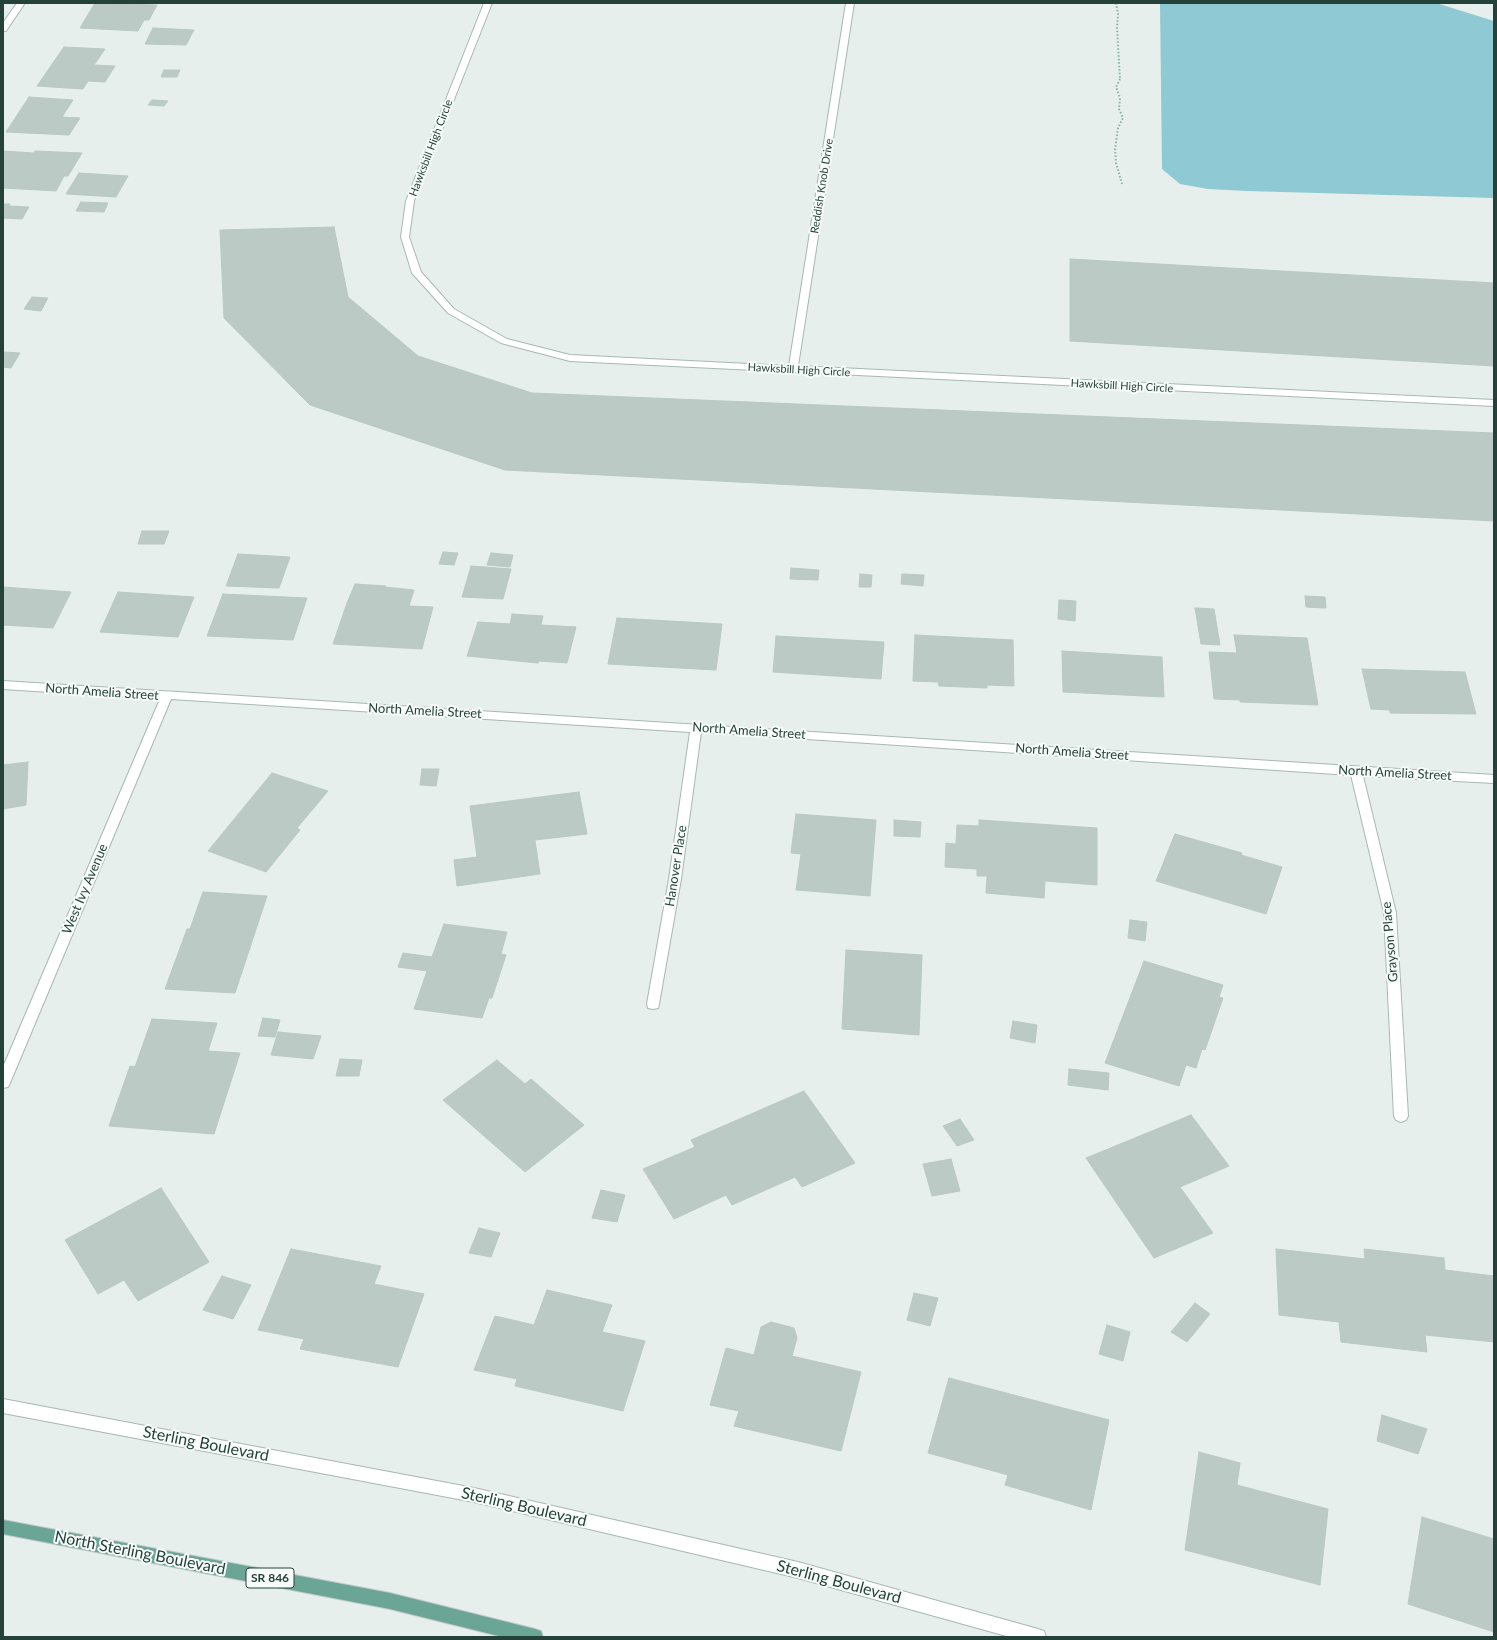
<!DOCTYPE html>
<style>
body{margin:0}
#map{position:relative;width:1497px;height:1640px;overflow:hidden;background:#e6efeb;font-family:Lato,sans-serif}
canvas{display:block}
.frame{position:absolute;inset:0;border:4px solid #24423a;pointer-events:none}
</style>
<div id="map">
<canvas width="1497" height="1640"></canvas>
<div class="frame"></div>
</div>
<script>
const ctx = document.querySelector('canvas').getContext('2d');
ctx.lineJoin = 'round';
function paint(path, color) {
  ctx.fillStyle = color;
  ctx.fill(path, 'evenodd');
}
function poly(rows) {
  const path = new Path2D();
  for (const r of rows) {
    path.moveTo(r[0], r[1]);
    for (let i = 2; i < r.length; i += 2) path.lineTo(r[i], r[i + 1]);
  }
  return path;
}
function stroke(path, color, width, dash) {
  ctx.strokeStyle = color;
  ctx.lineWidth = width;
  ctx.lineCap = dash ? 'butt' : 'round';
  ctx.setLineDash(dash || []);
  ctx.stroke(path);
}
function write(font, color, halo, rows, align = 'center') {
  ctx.font = font + ' Lato,sans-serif';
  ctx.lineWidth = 4;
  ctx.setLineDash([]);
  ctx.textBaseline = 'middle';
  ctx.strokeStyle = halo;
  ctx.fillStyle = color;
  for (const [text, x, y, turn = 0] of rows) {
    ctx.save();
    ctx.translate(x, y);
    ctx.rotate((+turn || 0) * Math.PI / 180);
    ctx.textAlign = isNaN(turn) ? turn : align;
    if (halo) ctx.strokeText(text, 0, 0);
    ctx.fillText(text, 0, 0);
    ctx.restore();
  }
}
paint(poly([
 [1160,3,1436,3,1494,21,1494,198,1247,191,1208,189,1180,184,1162,169]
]), '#8ec9d4');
const building = poly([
 [95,3,157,5,149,20,144,20,138,31,80,28,95,3],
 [153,28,194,30,186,45,145,44,153,28],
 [64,47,105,49,94,65,115,66,105,82,88,81,83,89,37,86,64,47],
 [164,70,180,70,177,77,161,77,164,70],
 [29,97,73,100,62,117,80,118,69,135,6,132,29,97],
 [152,100,168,101,164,106,148,105,152,100],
 [3,151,34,153,35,151,82,153,68,176,64,176,56,191,3,188,3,151],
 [79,173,128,176,116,197,66,194,79,173],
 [81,202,108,203,104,212,76,211,81,202],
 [3,204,10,204,9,206,29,207,22,219,3,218,3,204],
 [334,227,348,297,418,356,532,393,1494,433,1494,521,505,470,310,405,224,318,220,230,334,227],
 [1070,259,1494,283,1494,366,1070,341,1070,259],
 [32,297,48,298,41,311,24,309,32,297],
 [3,352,20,353,11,368,3,367,3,352],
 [142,531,169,531,164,544,138,544,142,531],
 [443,552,458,553,454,565,439,564,443,552],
 [491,553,513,555,510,567,487,565,491,553],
 [238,554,290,557,279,588,226,586,238,554],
 [471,566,511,569,503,599,462,597,471,566],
 [791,568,819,570,818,580,790,579,791,568],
 [860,574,872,575,871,587,859,587,860,574],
 [902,574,924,575,923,586,901,584,902,574],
 [355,584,386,586,385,587,414,590,409,606,433,607,422,649,333,644,347,603,355,584],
 [3,587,71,592,53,628,3,625,3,587],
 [118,592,194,597,178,637,100,632,118,592],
 [223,594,307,598,293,640,207,636,223,594],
 [1305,596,1325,597,1326,608,1306,607,1305,596],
 [1059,600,1076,601,1075,621,1058,619,1059,600],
 [1195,608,1214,609,1220,645,1201,644,1195,608],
 [512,614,543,616,541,625,576,627,567,663,539,661,538,663,467,656,478,622,510,624,512,614],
 [617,618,722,624,716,670,608,664,617,618],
 [915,635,1013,640,1014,686,987,685,987,688,939,686,938,682,913,681,915,635],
 [1234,635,1307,638,1318,705,1240,702,1240,700,1214,699,1209,652,1237,653,1234,635],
 [776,636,884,642,881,679,773,672,776,636],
 [1062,651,1162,657,1164,697,1063,692,1062,651],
 [1362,669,1465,672,1476,714,1390,713,1390,710,1371,709,1362,669],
 [28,762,26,805,3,809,3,817,3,765,28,762],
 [422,769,439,769,436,786,420,785,422,769],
 [272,773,328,791,297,828,300,830,266,872,208,851,272,773],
 [579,792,587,834,535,840,540,874,457,886,454,860,477,857,470,806,579,792],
 [796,814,876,820,870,896,796,890,801,854,791,853,796,814],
 [894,820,921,822,920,837,894,836,894,820],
 [979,820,1097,828,1097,885,1045,881,1044,898,986,893,987,876,977,876,977,869,945,867,946,843,956,844,957,825,979,826,979,820],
 [1175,834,1242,853,1241,855,1282,867,1266,914,1156,881,1175,834],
 [203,892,267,896,235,993,165,989,187,929,190,929,203,892],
 [1130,920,1147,922,1145,941,1128,938,1130,920],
 [444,924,507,932,501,954,506,955,492,998,489,998,482,1018,414,1009,427,971,398,967,403,953,432,957,444,924],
 [846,950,922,955,919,1035,842,1029,846,950],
 [1144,961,1223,985,1219,997,1223,998,1205,1050,1202,1049,1196,1068,1186,1065,1179,1086,1105,1063,1144,961],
 [263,1018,280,1020,275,1037,258,1036,263,1018],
 [152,1019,217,1023,208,1051,240,1053,214,1134,109,1126,130,1066,135,1067,152,1019],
 [1013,1021,1037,1025,1035,1043,1010,1038,1013,1021],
 [278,1032,321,1036,313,1059,271,1055,278,1032],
 [340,1059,362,1060,359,1076,336,1076,340,1059],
 [497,1060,525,1084,531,1079,584,1125,525,1172,443,1100,497,1060],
 [1069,1069,1109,1073,1108,1090,1068,1085,1069,1069],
 [804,1091,855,1163,802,1187,795,1177,732,1205,726,1195,674,1219,643,1169,695,1147,691,1140,804,1091],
 [1191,1115,1229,1166,1180,1187,1213,1233,1154,1258,1086,1158,1191,1115],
 [960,1119,974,1140,957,1146,943,1126,960,1119],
 [951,1159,960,1191,932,1196,923,1164,951,1159],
 [161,1188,209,1262,138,1301,124,1280,98,1294,65,1240,161,1188],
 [601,1190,625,1195,617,1222,592,1218,601,1190],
 [479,1228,500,1233,491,1257,469,1253,479,1228],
 [291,1249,381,1266,374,1284,424,1294,398,1367,300,1349,304,1339,258,1330,291,1249],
 [1276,1249,1365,1259,1364,1249,1444,1258,1445,1270,1494,1276,1494,1342,1425,1335,1427,1352,1341,1342,1339,1322,1279,1315,1276,1249],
 [222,1276,251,1285,233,1319,203,1310,222,1276],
 [547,1290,612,1305,602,1332,645,1341,623,1411,515,1386,517,1379,474,1370,495,1316,534,1325,547,1290],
 [914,1293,938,1298,930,1326,907,1320,914,1293],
 [1195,1303,1210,1314,1187,1342,1171,1332,1195,1303],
 [771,1322,794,1328,797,1338,792,1356,861,1372,841,1451,734,1426,739,1411,710,1405,726,1348,754,1355,761,1327,771,1322],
 [1107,1325,1130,1332,1123,1361,1099,1354,1107,1325],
 [949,1378,1109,1420,1091,1510,1005,1485,1008,1475,928,1453,949,1378],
 [1382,1415,1427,1429,1418,1454,1377,1441,1382,1415],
 [1199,1452,1240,1463,1237,1485,1328,1509,1320,1585,1185,1550,1199,1452],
 [1422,1517,1494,1539,1494,1632,1408,1604,1422,1517]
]);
paint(building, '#bbcac4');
stroke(building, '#b8c9c2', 1);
const street = poly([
 [17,3,25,3,6,31,3,31,3,23,17,3],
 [484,3,492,3,414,201,409,237,421,272,454,309,507,339,570,355,789,366,846,3,854,3,798,366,1494,400,1494,406,570,361,501,343,448,313,412,273,401,237,406,201,484,3],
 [3,681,1494,775,1494,783,1363,776,1396,913,1408,1116,1406,1120,1401,1122,1396,1120,1394,1116,1384,913,1351,775,701,732,681,879,659,1004,658,1008,653,1009,648,1008,647,1004,669,879,690,732,171,699,10,1083,8,1087,3,1088,3,1067,160,699,3,689,3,681],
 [3,1399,474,1488,798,1562,1038,1629,1044,1631,1046,1637,1010,1637,798,1578,474,1502,3,1413,3,1399]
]);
const primary = poly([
 [3,1520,390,1593,535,1629,541,1631,543,1637,503,1637,390,1609,3,1534,3,1520]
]);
stroke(street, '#a8b8b2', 2);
stroke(primary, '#c2cac8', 2);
stroke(poly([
 [1116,3,1118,14,1117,28,1120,79],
 [1120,79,1116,87,1120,98,1119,109,1123,118,1118,128,1115,149,1116,163,1122,184]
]), '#86b3a5', 2, [1.5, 2]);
paint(street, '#fff');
paint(primary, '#6aa596');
write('11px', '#24423a', '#f7fbf9', [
 ["Hawksbill High Circle",431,148,-69],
 ["Reddish Knob Drive",822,186,-81],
 ["Hawksbill High Circle",799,370,3],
 ["Hawksbill High Circle",1122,386,3]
]);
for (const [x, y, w] of [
 [270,1578,48]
]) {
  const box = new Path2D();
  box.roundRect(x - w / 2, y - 10, w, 20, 3);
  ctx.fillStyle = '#f7fbf9';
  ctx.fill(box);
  stroke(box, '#24423a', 1);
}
write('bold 12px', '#24423a', null, [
 ["SR 846",270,1578]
]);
write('13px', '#24423a', '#f7fbf9', [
 ["North Amelia Street",102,692,4],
 ["North Amelia Street",425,711,3],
 ["North Amelia Street",749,731,4],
 ["North Amelia Street",1072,752,4],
 ["North Amelia Street",1395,773,3],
 ["Hanover Place",676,866,-81],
 ["West Ivy Avenue",85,889,-67],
 ["Grayson Place",1390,942,-95]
]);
write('16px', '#24423a', '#f7fbf9', [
 ["Sterling Boulevard",206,1444,11],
 ["Sterling Boulevard",524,1507,13],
 ["North Sterling Boulevard",140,1553,11],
 ["Sterling Boulevard",839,1582,15]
]);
</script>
